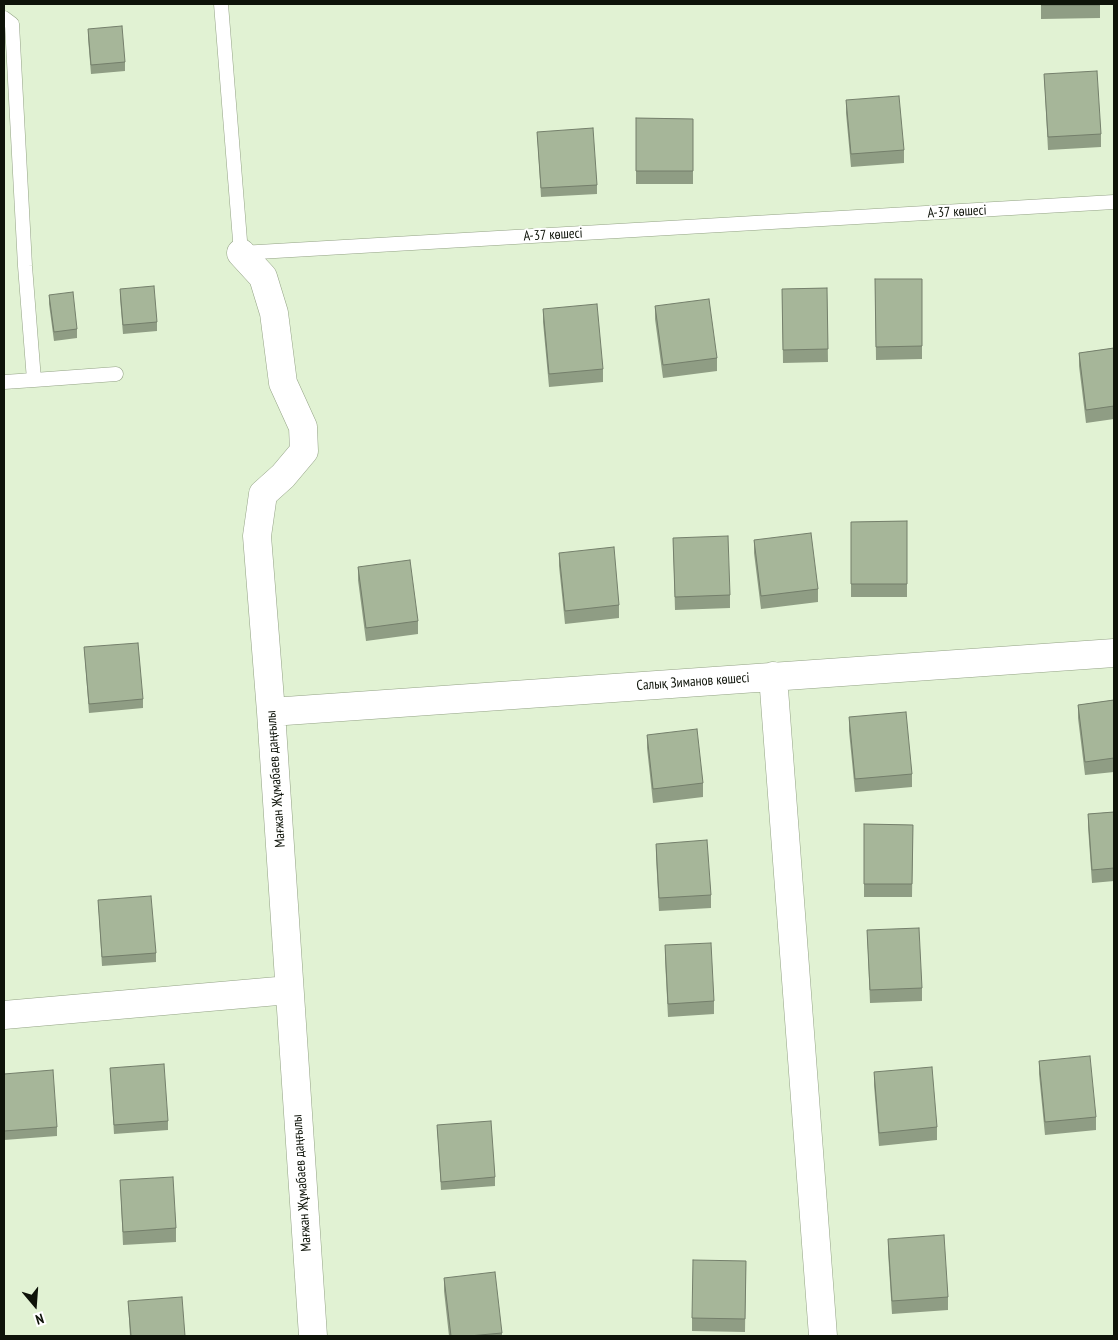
<!DOCTYPE html>
<meta charset="utf-8">
<style>
body{margin:0}
#map{position:relative;width:1118px;height:1340px;overflow:hidden;background:#e1f2d3;font-family:"PT Sans Narrow",sans-serif}
canvas{display:block}
.frame{position:absolute;inset:0;border:5px solid #0e1309;pointer-events:none}
.north{position:absolute;left:10px;top:1280px;width:50px;height:50px;-webkit-text-stroke:4px #fff;paint-order:stroke;rotate:162deg;font-size:14px;font-weight:700;line-height:20px;text-align:center;color:#0e1309}
.north::after{content:'';display:block;margin:auto;width:18px;height:22px;background:#0e1309;clip-path:polygon(50% 0,100% 100%,50% 72%,0 100%)}
</style>
<div id="map">
<canvas width="1118" height="1340"></canvas>
<div class="frame"></div>
<div class="north">N</div>
</div>
<script>
const ctx = document.querySelector('canvas').getContext('2d');
ctx.lineJoin = 'round';
function poly(rows) {
  const path = new Path2D();
  for (const r of rows) {
    path.moveTo(r[0], r[1]);
    for (let i = 2; i < r.length; i += 2) path.lineTo(r[i], r[i + 1]);
  }
  return path;
}
function stroke(path, color, width, dash) {
  ctx.strokeStyle = color;
  ctx.lineWidth = width;
  ctx.lineCap = dash ? 'butt' : 'round';
  ctx.setLineDash(dash || []);
  ctx.stroke(path);
}
function paint(path, color) {
  ctx.fillStyle = color;
  ctx.fill(path, 'evenodd');
}
function write(font, color, halo, rows, align = 'center') {
  ctx.font = font + ' "PT Sans Narrow",sans-serif';
  ctx.lineWidth = 4;
  ctx.setLineDash([]);
  ctx.textBaseline = 'middle';
  ctx.strokeStyle = halo;
  ctx.fillStyle = color;
  for (const [text, x, y, turn = 0] of rows) {
    ctx.save();
    ctx.translate(x, y);
    ctx.rotate((+turn || 0) * Math.PI / 180);
    ctx.textAlign = isNaN(turn) ? turn : align;
    if (halo) ctx.strokeText(text, 0, 0);
    ctx.fillText(text, 0, 0);
    ctx.restore();
  }
}
const service = poly([
 [221,4,241,253,1114,202],
 [4,18,12,24,25,266,34,380,4,382],
 [34,380,116,374]
]);
const minor = poly([
 [241,253,263,277,274,313,283,383,303,427,304,451,283,476,263,494,257,536,271,712,313,1336],
 [773,676,823,1336],
 [271,712,1114,653],
 [4,1015,289,990]
]);
stroke(service, '#93a285', 15);
stroke(minor, '#93a285', 29);
stroke(service, '#fff', 14);
stroke(minor, '#fff', 28);
paint(poly([
 [1041,4,1100,4,1100,18,1041,19],
 [88,29,125,62,125,71,91,74,88,38],
 [1044,74,1101,134,1101,147,1048,150],
 [846,100,904,150,904,163,851,167,846,113],
 [636,118,693,119,693,184,636,184],
 [537,132,597,185,597,194,541,197],
 [875,279,922,279,922,359,876,360],
 [827,288,828,362,783,363,782,289],
 [120,289,157,322,157,331,123,334,120,298],
 [49,295,77,329,77,338,54,341,49,304],
 [655,306,717,358,717,371,663,378,655,319],
 [543,309,603,369,603,382,549,387,543,322],
 [1114,348,1114,419,1086,423,1079,366,1079,353],
 [907,521,907,597,851,597,851,522],
 [673,538,730,595,730,608,675,610],
 [754,540,818,589,818,602,761,609,754,553],
 [559,553,619,605,619,618,565,624,559,566],
 [358,567,418,621,418,634,366,641,358,580],
 [84,647,143,699,143,708,89,713],
 [1114,700,1114,772,1085,775,1078,718,1078,705],
 [849,717,912,774,912,787,855,792,849,731],
 [647,735,703,783,703,797,653,803,647,748],
 [1114,812,1114,881,1092,883,1088,827,1088,814],
 [864,824,913,825,912,897,864,897],
 [656,844,711,895,711,908,659,911,656,857],
 [98,900,156,953,156,962,102,966],
 [867,930,922,988,922,1001,870,1003],
 [665,945,714,1001,714,1014,668,1017,665,959],
 [1039,1061,1096,1117,1096,1130,1045,1135,1039,1074],
 [110,1068,168,1121,168,1130,114,1134],
 [874,1072,937,1127,937,1140,879,1146,874,1085],
 [4,1074,57,1127,57,1136,4,1140],
 [437,1125,495,1177,495,1186,441,1190],
 [120,1180,176,1228,176,1242,123,1245],
 [888,1239,948,1297,948,1310,892,1314,888,1252],
 [746,1261,745,1332,692,1331,692,1318],
 [444,1278,502,1333,502,1336,449,1336,444,1291],
 [128,1301,185,1336,130,1336]
]), '#8f9d84');
const building = poly([
 [1041,4,1100,4,1100,5,1041,5,1041,4],
 [122,26,125,62,91,65,88,29,122,26],
 [1097,71,1101,134,1048,137,1044,74,1097,71],
 [899,96,904,150,851,154,846,100,899,96],
 [636,118,693,119,693,171,636,171,636,118],
 [593,128,597,185,541,188,537,132,593,128],
 [875,279,922,279,922,346,876,347,875,279],
 [154,286,157,322,123,325,120,289,154,286],
 [827,288,828,349,783,350,782,289,827,288],
 [73,292,77,329,54,332,49,295,73,292],
 [709,299,717,358,663,365,655,306,709,299],
 [597,304,603,369,549,374,543,309,597,304],
 [1114,348,1114,406,1086,410,1079,353,1114,348],
 [907,521,907,584,851,584,851,522,907,521],
 [811,533,818,589,761,596,754,540,811,533],
 [728,536,730,595,675,597,673,538,728,536],
 [614,547,619,605,565,611,559,553,614,547],
 [410,560,418,621,366,628,358,567,410,560],
 [138,643,143,699,89,704,84,647,138,643],
 [1114,700,1114,758,1085,762,1078,705,1114,700],
 [906,712,912,774,855,779,849,717,906,712],
 [697,729,703,783,653,789,647,735,697,729],
 [1114,812,1114,868,1092,870,1088,814,1114,812],
 [864,824,913,825,912,884,864,884,864,824],
 [707,840,711,895,659,898,656,844,707,840],
 [151,896,156,953,102,957,98,900,151,896],
 [919,928,922,988,870,990,867,930,919,928],
 [711,943,714,1001,668,1004,665,945,711,943],
 [1090,1056,1096,1117,1045,1122,1039,1061,1090,1056],
 [164,1064,168,1121,114,1125,110,1068,164,1064],
 [932,1067,937,1127,879,1133,874,1072,932,1067],
 [53,1070,57,1127,4,1131,4,1074,53,1070],
 [491,1121,495,1177,441,1182,437,1125,491,1121],
 [173,1177,176,1228,123,1232,120,1180,173,1177],
 [944,1235,948,1297,892,1301,888,1239,944,1235],
 [693,1260,746,1261,745,1319,692,1318,693,1260],
 [495,1272,502,1333,469,1336,451,1336,444,1278,495,1272],
 [182,1297,185,1336,131,1336,128,1301,182,1297]
]);
paint(building, '#a6b699');
stroke(building, '#747f6b', 1);
write('14px', '#0e1309', '#fff', [
 ["А-37 көшесі",957,212,-3],
 ["А-37 көшесі",553,235,-3],
 ["Салық Зиманов көшесі",693,682,-4],
 ["Мағжан Жұмабаев даңғылы",276,779,-94],
 ["Мағжан Жұмабаев даңғылы",302,1183,-94]
]);
</script>
